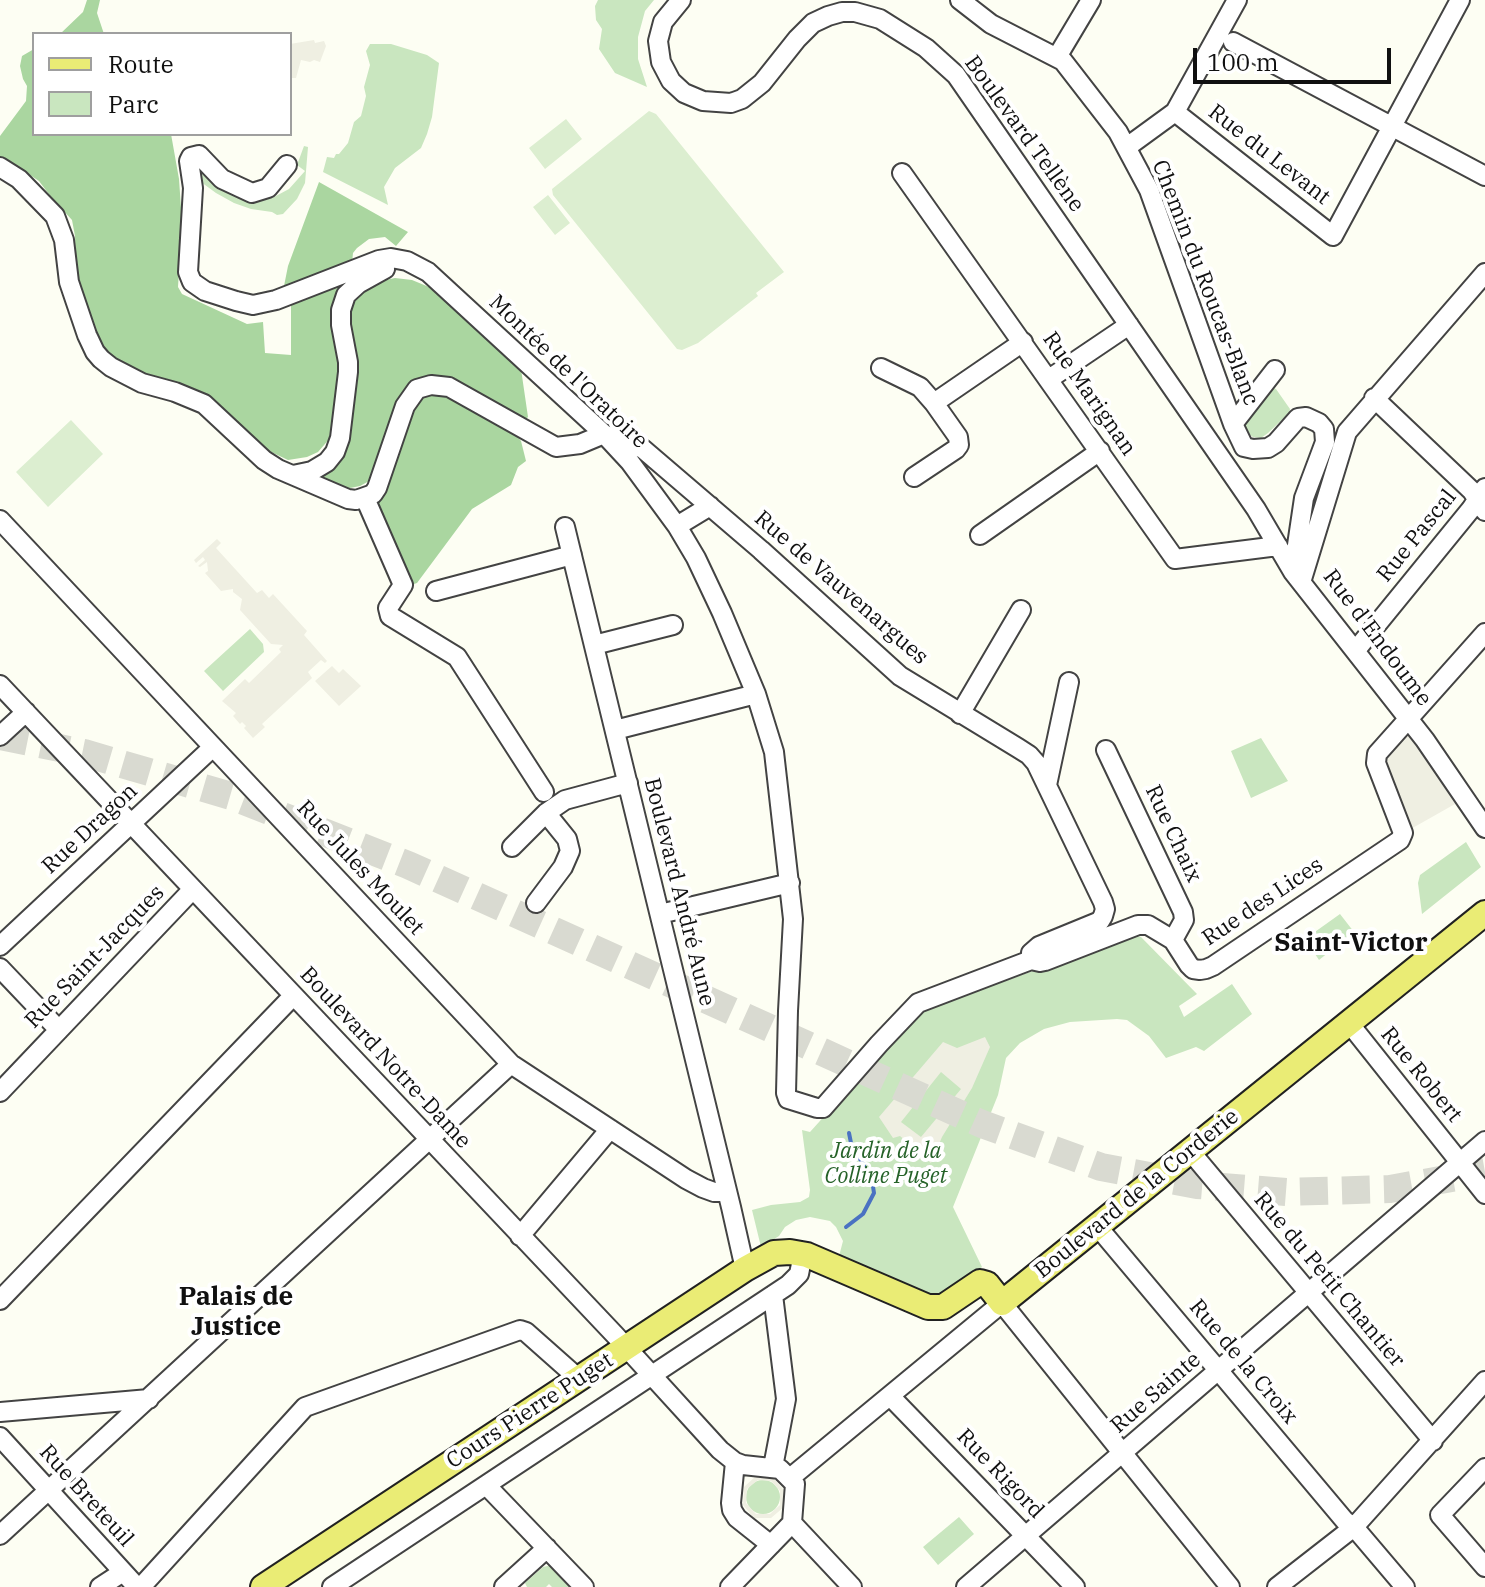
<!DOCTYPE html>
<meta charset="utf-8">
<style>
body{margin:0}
#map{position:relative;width:1485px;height:1587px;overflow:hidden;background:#fdfef3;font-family:"IBM Plex Serif",serif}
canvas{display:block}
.legend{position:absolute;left:32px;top:32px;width:260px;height:104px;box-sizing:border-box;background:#fff;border:2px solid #9f9f9f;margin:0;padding:10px 14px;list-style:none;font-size:24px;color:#101010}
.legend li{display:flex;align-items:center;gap:16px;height:40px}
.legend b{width:40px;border:2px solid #9f9f9f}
.scale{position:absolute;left:1193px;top:48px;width:198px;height:36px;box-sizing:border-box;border:4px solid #101010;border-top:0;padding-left:10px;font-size:24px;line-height:28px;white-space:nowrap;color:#101010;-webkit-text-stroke:6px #fff;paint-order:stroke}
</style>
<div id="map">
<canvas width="1485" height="1587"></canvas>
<ul class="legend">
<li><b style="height:10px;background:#eaec75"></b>Route</li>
<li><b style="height:22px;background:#c9e6bf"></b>Parc</li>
</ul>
<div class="scale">100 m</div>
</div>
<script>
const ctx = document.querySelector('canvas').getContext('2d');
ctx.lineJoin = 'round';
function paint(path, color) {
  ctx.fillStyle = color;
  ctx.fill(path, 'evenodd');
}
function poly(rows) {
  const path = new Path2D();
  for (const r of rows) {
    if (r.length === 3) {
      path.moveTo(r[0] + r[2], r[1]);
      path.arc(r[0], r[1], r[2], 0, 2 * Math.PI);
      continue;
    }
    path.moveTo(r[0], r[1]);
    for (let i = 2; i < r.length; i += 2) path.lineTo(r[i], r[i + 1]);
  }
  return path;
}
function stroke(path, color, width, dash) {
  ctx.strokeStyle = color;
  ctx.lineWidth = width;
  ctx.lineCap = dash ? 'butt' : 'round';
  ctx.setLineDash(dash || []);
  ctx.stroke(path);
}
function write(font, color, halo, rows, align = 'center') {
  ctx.font = font + ' "IBM Plex Serif",serif';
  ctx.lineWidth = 8;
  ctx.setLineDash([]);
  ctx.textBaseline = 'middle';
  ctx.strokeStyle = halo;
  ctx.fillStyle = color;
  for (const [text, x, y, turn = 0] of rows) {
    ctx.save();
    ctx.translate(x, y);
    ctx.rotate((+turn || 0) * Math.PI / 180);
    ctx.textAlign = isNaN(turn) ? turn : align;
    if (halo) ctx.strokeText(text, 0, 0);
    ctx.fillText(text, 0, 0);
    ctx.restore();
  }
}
paint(poly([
 [598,0,654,0,645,11,638,37,638,59,647,87,615,73,599,49,602,29,596,20,595,6],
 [370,44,391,44,427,55,439,63,432,117,427,134,421,148,395,168,384,187,388,205,323,172,327,157,334,158,336,154,339,154,348,143,354,122,361,116,366,96,364,87,370,65,366,51],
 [304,146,308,147,305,183,297,199,283,214,277,215,272,212,251,209,234,203,216,193,201,182,199,165,250,200,265,200,274,197,289,189,305,171,297,165],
 [1271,387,1276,389,1290,409,1289,413,1268,433,1261,438,1253,437,1247,433,1242,426],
 [250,629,263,644,264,652,223,691,204,671],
 [1261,738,1288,781,1251,798,1231,751],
 [1466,842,1481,867,1422,914,1418,883,1420,875],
 [1340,914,1354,932,1319,960,1305,939],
 [1134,935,1141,937,1197,994,1179,1006,1184,1017,1232,984,1252,1014,1204,1051,1196,1047,1166,1058,1149,1036,1127,1020,1117,1019,1070,1022,1044,1029,1020,1043,1006,1058,998,1095,953,1207,982,1267,948,1296,939,1300,838,1260,843,1241,836,1227,830,1221,810,1217,796,1220,785,1227,779,1236,761,1247,752,1210,771,1205,800,1202,809,1197,810,1190,802,1130,810,1132,918,1012],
 [763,1497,17],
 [959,1517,974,1534,938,1565,923,1547],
 [552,1565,573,1587,552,1587,549,1584,546,1587,527,1587,525,1583,543,1567]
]), '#c9e6bf');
paint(poly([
 [87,0,100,0,97,13,104,34,60,34,83,12],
 [34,49,34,134,171,134,179,179,182,222,178,287,182,294,247,324,263,322,265,353,291,355,291,304,340,286,334,298,334,315,343,359,334,400,336,422,331,437,318,452,307,457,288,460,267,450,212,400,197,390,155,379,119,364,97,343,76,284,75,236,72,220,51,197,39,181,15,165,0,162,0,136,26,101,27,86,23,79,20,66,22,56],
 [319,182,408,232,396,246,385,237,369,239,357,248,353,253,352,263,283,291,288,266],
 [395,278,412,280,429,287,521,369,528,417,524,421,420,382,371,480,360,486,345,489,318,476,334,468,340,461,345,446,348,310,353,299,371,283],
 [436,393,454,399,515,434,521,441,526,461,518,467,511,485,472,509,417,583,411,585,376,502,384,495,397,446,415,406,426,395]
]), '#aad6a0');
paint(poly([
 [649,111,656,114,784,272,756,293,758,296,698,343,682,350,677,349,553,195,552,189],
 [566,119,582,139,545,169,529,148],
 [548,195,570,223,555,235,533,207],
 [71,420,103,454,48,507,16,472]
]), '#dceed0');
paint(poly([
 [314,40,315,43,324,41,326,46,320,62,314,60,310,62,301,60,296,78,290,78,290,44],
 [217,539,221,543,216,548,257,593,262,590,269,598,273,594,307,631,304,635,327,661,325,663,321,660,308,672,312,678,262,724,265,727,253,738,244,728,246,726,242,722,240,724,233,716,236,713,222,701,245,679,249,683,281,652,279,649,283,645,271,644,240,610,242,599,233,592,233,589,221,591,205,573,208,571,207,562,200,567,198,566,205,560,203,557,196,563,194,560],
 [332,666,339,673,343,669,361,686,339,706,315,681],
 [1411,736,1431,761,1429,764,1455,804,1409,830,1384,759,1399,740,1406,737],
 [985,1037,990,1047,972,1088,942,1137,931,1163,900,1136,893,1138,879,1117,943,1042,957,1048],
 [941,1072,961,1089,921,1137,901,1122],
 [756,1476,772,1477,784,1490,784,1507,771,1518,754,1518,743,1505,744,1487],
 [758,1480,771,1481,780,1491,780,1505,770,1514,756,1514,746,1503,747,1489]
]), '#efefe2');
stroke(poly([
 [846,1227,863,1214,874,1193,872,1180,851,1143,849,1133]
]), '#4a72c2', 4);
stroke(poly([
 [0,736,84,753,231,796,408,865,982,1124,1101,1167,1197,1185,1286,1192,1390,1189,1485,1172]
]), '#d9dad1', 28, [28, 14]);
const minor = poly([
 [681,0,663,22,658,41,661,62,671,81,684,93,703,101,731,103,742,99,762,83,797,39,813,23,828,16,842,12,855,12,880,19,926,48,956,75,1256,509,1293,572,1425,740,1485,828],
 [960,0,991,24,1063,61,1118,132,1149,190,1233,424,1244,447,1253,449,1268,448,1276,443,1298,418,1306,417,1319,423,1324,429,1325,442,1304,498,1293,572],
 [1233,42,1485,176],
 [1057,57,1091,0],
 [1175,112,1333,236,1460,0],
 [1127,147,1175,112,1237,0],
 [287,165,268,188,252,193,222,179,199,155,191,157,189,161,193,188,188,272,192,282,205,291,236,301,253,305,276,300,379,260,391,258,407,261,428,272,604,434,630,462,677,526,696,558,722,613,756,694,774,752,793,919,788,1011,786,1093,788,1099,817,1108,823,1108,879,1044,918,1003,1031,960],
 [0,167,19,179,55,216,64,240,69,282,87,335,95,352,101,359,111,367,142,383,175,392,204,404,264,460,278,469,348,499,356,500,373,494,377,488,405,406,417,389,431,385,449,387,556,447,580,444,604,434],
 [902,173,1175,559,1278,546],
 [881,368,920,387,934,403,958,437,959,445,956,449,914,477],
 [1049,379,1129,325],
 [1374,398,1472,491,1485,511],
 [934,403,1023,342],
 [1233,424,1275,370],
 [610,436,643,449,761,550,900,676,1018,748,1029,755,1036,763,1103,902,1105,909,1103,916,1100,921,1039,946,1031,953,1031,960],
 [293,475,312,471,327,462,335,452,340,438,348,372,348,362,341,325,341,310,346,295,358,284,385,269],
 [365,498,403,585,388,608,390,616,457,657,544,792],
 [0,520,511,1064,686,1179,703,1188,714,1192,727,1192],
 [677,526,710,506],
 [565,527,731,1207,745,1269],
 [980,535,1100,451],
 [1302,579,1347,432,1485,273],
 [436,591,572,555],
 [594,645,673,625],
 [1356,650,1471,509,1485,488],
 [0,685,615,1335,720,1450,735,1462,743,1465,780,1469,795,1484,792,1523,730,1587],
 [960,714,1021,610],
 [615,730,756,694],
 [0,736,26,712],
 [1106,750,1183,912,1184,920,1173,940],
 [1047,785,1069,682],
 [512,847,546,813,565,800,628,783],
 [536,903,563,867,570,851,567,839,546,813],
 [660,914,790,883],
 [0,946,213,747],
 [1031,960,1040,962,1045,961,1138,925,1148,925,1173,940,1189,965,1193,969,1200,970,1206,969,1213,966,1400,840,1403,833,1376,763,1377,754,1485,633],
 [0,968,59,1030],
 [1349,1023,1485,1194],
 [0,1092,193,889],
 [1190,1151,1433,1441],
 [1097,1226,1345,1521,1354,1527,1405,1587],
 [520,1236,610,1129],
 [0,1300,293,996],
 [890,1396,1075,1587],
 [0,1412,149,1399],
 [0,1437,137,1587],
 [735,1462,731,1503,732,1510,737,1518,771,1545],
 [773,1467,786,1399,773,1295],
 [1485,1468,1440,1515,1485,1567],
 [790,1478,1002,1303,1230,1587],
 [486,1485,584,1587],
 [792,1523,852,1587],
 [0,1535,511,1064],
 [100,1587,123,1572],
 [141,1587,305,1407,520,1330,526,1332,579,1379],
 [332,1587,788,1285,799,1274,803,1254],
 [504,1587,547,1548],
 [966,1587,1485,1141],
 [1277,1587,1354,1527,1485,1381]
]);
const major = poly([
 [263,1587,745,1269,774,1253,790,1252,807,1255,928,1307,943,1307,980,1282,987,1284,1002,1303,1485,913]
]);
stroke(minor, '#434343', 22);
stroke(major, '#212121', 28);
stroke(minor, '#fff', 18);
stroke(major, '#eaec75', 24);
write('22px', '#101010', '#fff', [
 ["Boulevard Tellène",1024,134,54],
 ["Rue du Levant",1269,155,38],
 ["Chemin du Roucas-Blanc",1205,283,69],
 ["Montée de l'Oratoire",568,372,44],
 ["Rue Marignan",1089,394,55],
 ["Rue Pascal",1417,536,-51],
 ["Rue de Vauvenargues",841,588,41],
 ["Rue d'Endoume",1377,638,53],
 ["Rue Dragon",90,829,-43],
 ["Rue Chaix",1173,834,65],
 ["Rue Jules Moulet",360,868,47],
 ["Boulevard André Aune",679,892,76],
 ["Rue des Lices",1263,902,-34],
 ["Rue Saint-Jacques",95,957,-46],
 ["Boulevard Notre-Dame",385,1058,47],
 ["Rue Robert",1421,1075,51],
 ["Boulevard de la Corderie",1137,1194,-39],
 ["Rue du Petit Chantier",1329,1280,50],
 ["Rue de la Croix",1243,1362,50],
 ["Rue Sainte",1156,1393,-41],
 ["Cours Pierre Puget",530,1411,-33],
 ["Rue Rigord",1000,1474,46],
 ["Rue Breteuil",86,1496,48]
]);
write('italic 22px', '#256228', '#fff', [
 ["Jardin de la",886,1152],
 ["Colline Puget",886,1177]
]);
write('bold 26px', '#101010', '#fff', [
 ["Saint-Victor",1351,943],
 ["Palais de",236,1297],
 ["Justice",236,1327]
]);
</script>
